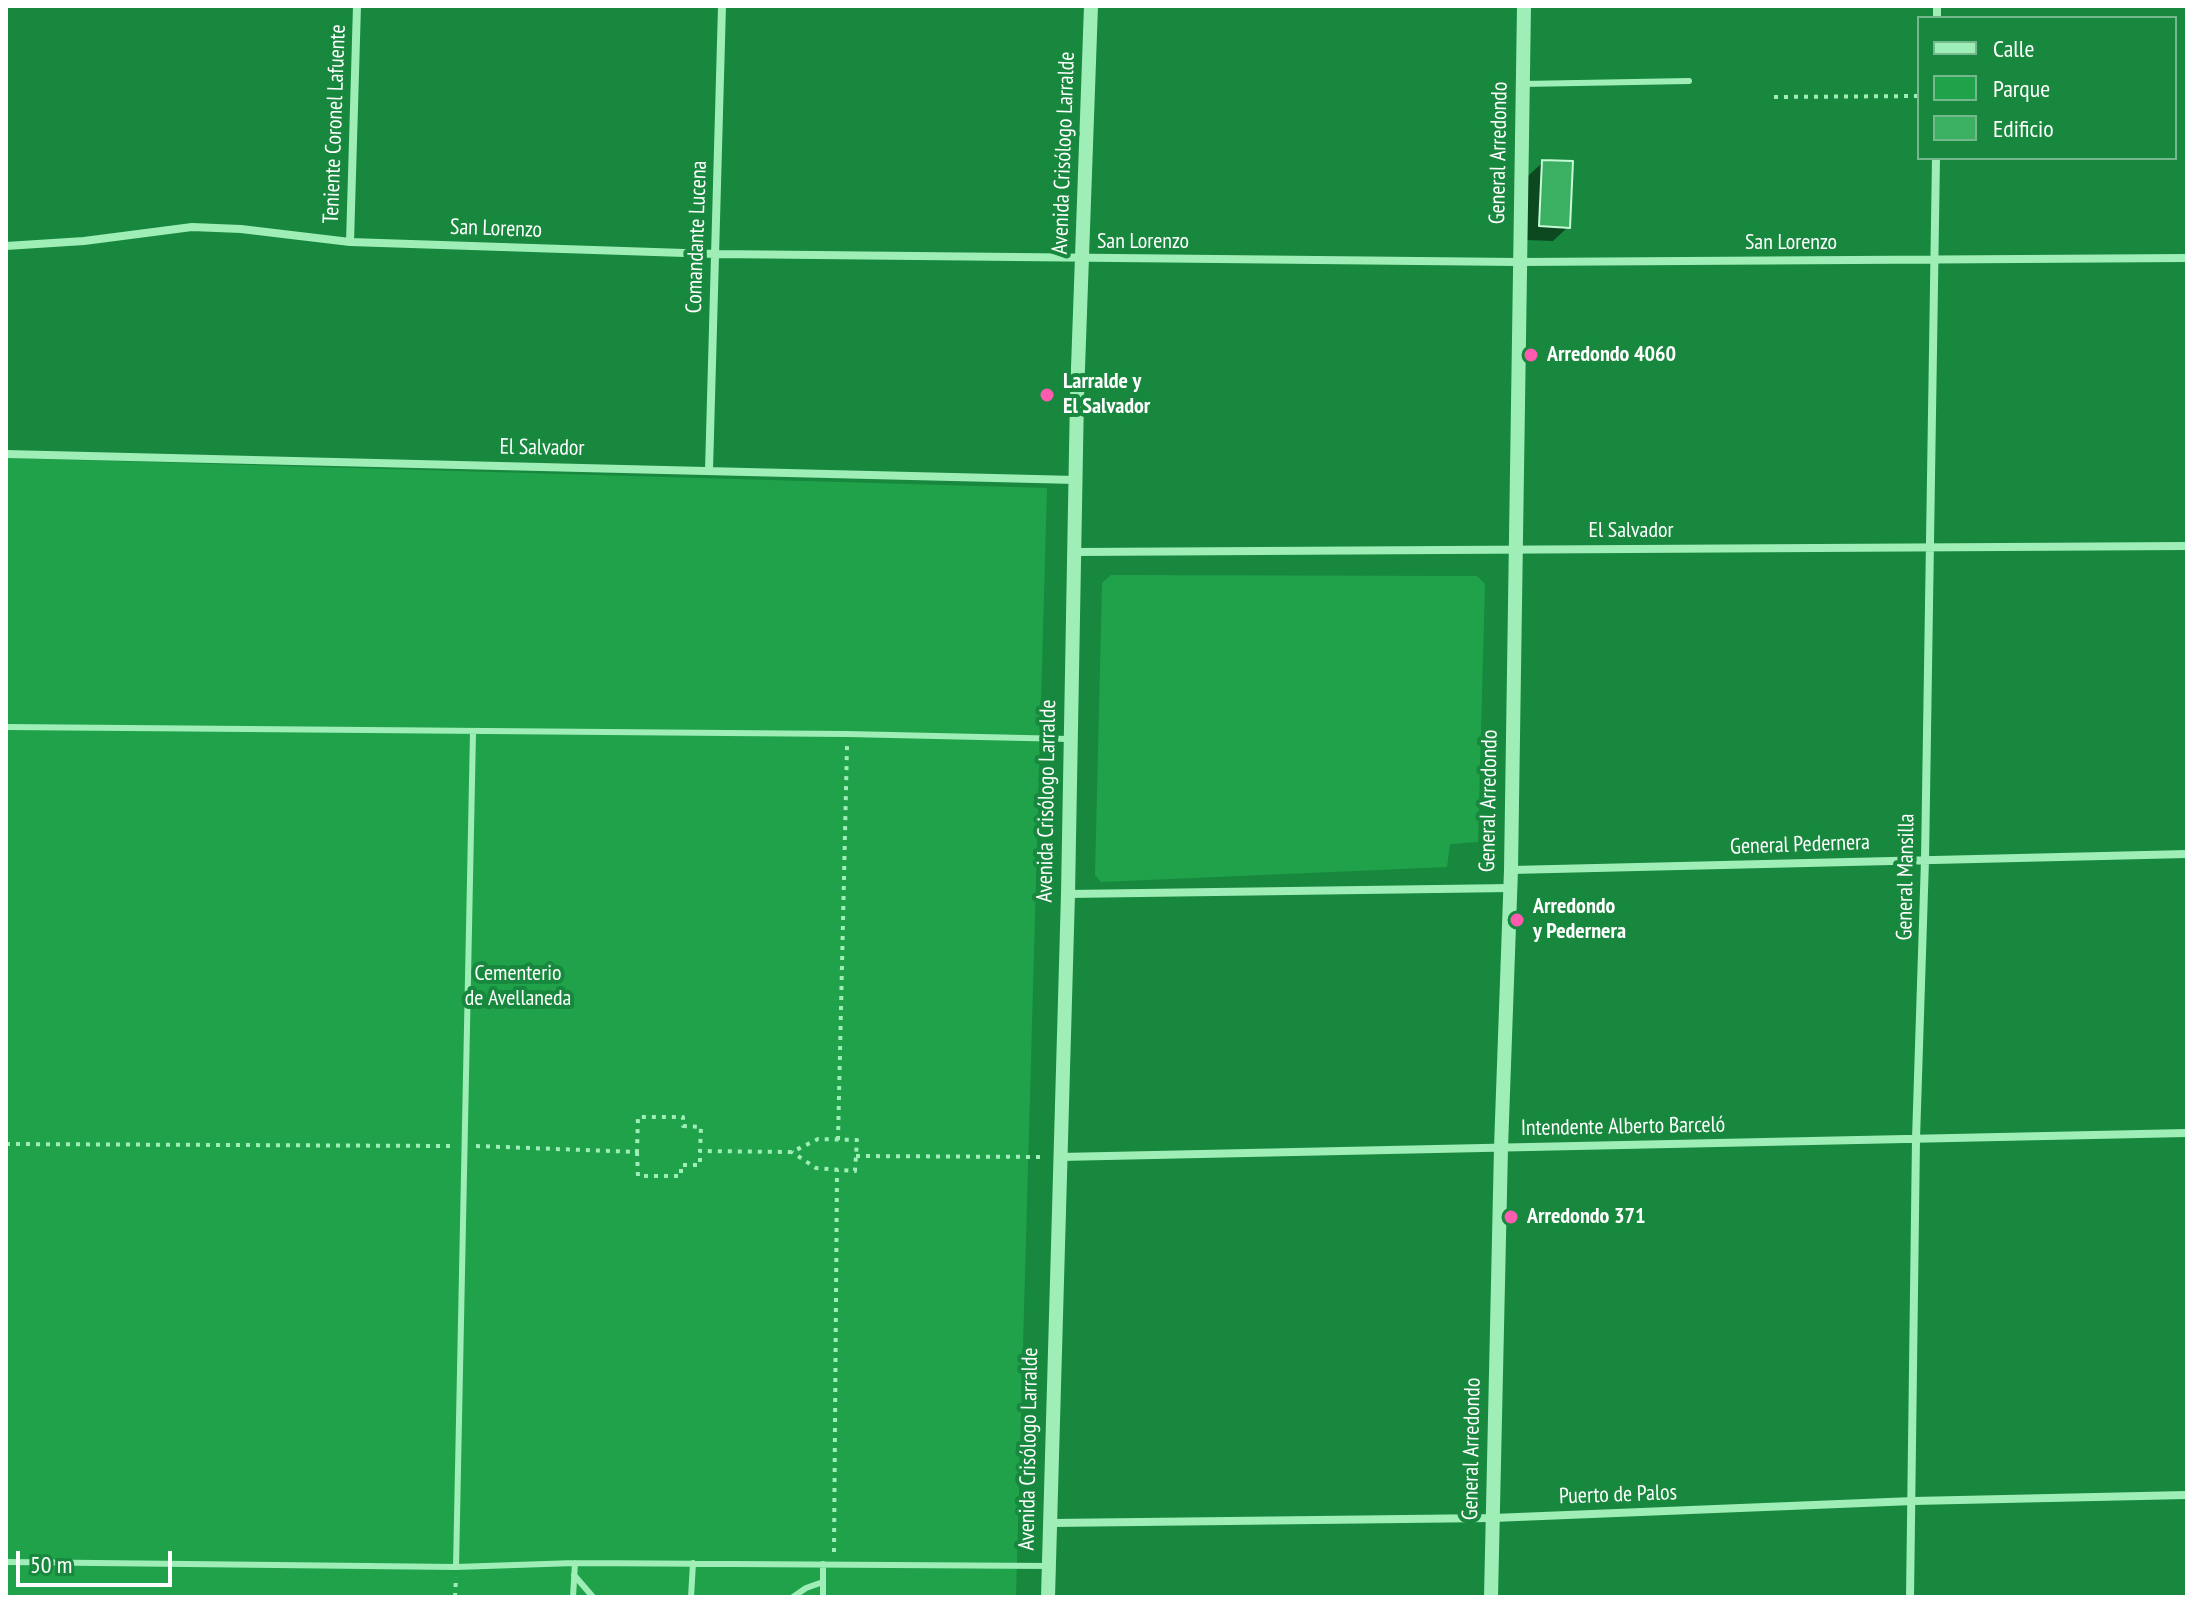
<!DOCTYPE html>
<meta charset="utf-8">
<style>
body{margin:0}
#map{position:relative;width:2193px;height:1603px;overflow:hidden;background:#17883d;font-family:"PT Sans Narrow",sans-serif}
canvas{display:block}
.frame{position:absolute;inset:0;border:8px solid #fff;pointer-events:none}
.legend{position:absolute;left:1917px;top:16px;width:260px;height:144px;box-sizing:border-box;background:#17883d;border:2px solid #74b88b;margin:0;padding:10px 14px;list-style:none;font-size:24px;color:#fff}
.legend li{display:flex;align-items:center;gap:16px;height:40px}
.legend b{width:40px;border:2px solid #74b88b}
.scale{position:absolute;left:16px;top:1551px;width:156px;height:36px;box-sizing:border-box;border:4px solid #fff;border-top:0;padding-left:10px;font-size:24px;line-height:28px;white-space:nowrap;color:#fff;-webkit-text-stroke:6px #17883d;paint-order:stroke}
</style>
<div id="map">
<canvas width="2193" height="1603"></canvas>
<div class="frame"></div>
<ul class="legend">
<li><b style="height:10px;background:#9feeb8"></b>Calle</li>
<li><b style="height:22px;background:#20a24a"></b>Parque</li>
<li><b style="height:22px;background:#3cb062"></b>Edificio</li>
</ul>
<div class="scale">50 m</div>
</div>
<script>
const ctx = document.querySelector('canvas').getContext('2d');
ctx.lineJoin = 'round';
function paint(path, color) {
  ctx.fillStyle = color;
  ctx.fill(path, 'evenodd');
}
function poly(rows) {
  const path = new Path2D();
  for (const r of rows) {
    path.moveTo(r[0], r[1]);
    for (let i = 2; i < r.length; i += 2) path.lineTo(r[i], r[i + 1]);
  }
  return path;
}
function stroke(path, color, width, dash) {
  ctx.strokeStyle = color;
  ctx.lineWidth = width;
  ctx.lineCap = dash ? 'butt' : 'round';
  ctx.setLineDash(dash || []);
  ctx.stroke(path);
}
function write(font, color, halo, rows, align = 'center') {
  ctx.font = font + ' "PT Sans Narrow",sans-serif';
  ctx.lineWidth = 8;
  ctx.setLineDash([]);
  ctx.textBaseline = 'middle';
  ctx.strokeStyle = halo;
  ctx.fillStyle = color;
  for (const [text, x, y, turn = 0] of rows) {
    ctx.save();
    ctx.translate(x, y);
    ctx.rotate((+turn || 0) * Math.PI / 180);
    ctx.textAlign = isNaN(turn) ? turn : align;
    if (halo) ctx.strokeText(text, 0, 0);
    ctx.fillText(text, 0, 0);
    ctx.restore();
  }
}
paint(poly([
 [6,458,1047,488,1016,1597,6,1597],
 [1111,575,1477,576,1485,584,1478,842,1450,844,1447,867,1101,882,1095,875,1102,583]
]), '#20a24a');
paint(poly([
 [1543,162,1568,227,1553,241,1526,240,1528,176]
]), '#0007');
const building = poly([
 [1542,160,1573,161,1570,228,1539,226,1542,160]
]);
paint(building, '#3cb062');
stroke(building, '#c5fad6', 2);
stroke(poly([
 [1774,97,1919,96],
 [838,1140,847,746],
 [6,1144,452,1146],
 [476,1146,637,1152,638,1117,683,1117,683,1126,701,1127,700,1151,792,1152,818,1139,857,1140,855,1171,816,1168,792,1152],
 [637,1152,638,1176,681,1176,681,1165,700,1165,700,1151],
 [856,1156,1046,1157],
 [834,1552,837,1170],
 [455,1597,456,1577]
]), '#9feeb8', 4, [4, 6]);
stroke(poly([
 [1522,84,1689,81],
 [6,727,847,734,1069,739],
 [6,1562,456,1567,575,1563,1049,1566],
 [456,1567,473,732],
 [574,1575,593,1597],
 [573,1597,575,1563],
 [691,1597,693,1563],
 [793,1597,806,1588,823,1582],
 [823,1597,823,1564]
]), '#9feeb8', 6);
stroke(poly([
 [1937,18,1937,6],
 [350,242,357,6],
 [6,246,84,241,192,227,241,229,350,242,715,254,1518,262,2187,258],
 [6,454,1076,480],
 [709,470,722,6],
 [1075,552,2187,546],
 [1511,870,2187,854],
 [1068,894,1510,888],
 [1060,1157,2187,1133],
 [1051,1523,1493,1518,1913,1501,2187,1495],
 [1910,1597,1916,1139,1925,860,1936,158]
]), '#9feeb8', 8);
stroke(poly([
 [1048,1597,1068,894,1077,396,1091,6],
 [1491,1597,1501,1148,1511,870,1524,6]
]), '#9feeb8', 14);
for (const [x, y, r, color] of [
 [1531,355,8,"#ff5cb0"],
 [1047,395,8,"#ff5cb0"],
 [1517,920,8,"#ff5cb0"],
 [1511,1217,8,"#ff5cb0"]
]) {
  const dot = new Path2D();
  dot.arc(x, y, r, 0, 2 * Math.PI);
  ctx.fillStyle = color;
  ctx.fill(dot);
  stroke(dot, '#17883d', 3);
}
write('22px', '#fff', '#17883d', [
 ["Teniente Coronel Lafuente",335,124,-88],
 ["Avenida Crisólogo Larralde",1064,153,-88],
 ["General Arredondo",1499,153,-89],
 ["San Lorenzo",496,229,2],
 ["Comandante Lucena",697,237,-88],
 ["San Lorenzo",1143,242],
 ["San Lorenzo",1791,243],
 ["El Salvador",542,448,1],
 ["El Salvador",1631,531],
 ["Avenida Crisólogo Larralde",1047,801,-89],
 ["General Arredondo",1489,801,-89],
 ["General Pedernera",1800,845,-2],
 ["General Mansilla",1906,877,-89],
 ["Intendente Alberto Barceló",1623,1127,-1],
 ["Avenida Crisólogo Larralde",1029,1449,-89],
 ["General Arredondo",1472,1449,-89],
 ["Puerto de Palos",1618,1495,-2]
]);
write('bold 22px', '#fff', '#17883d', [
 ["Arredondo 4060",1547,355],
 ["Larralde y",1063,382],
 ["El Salvador",1063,407],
 ["Arredondo",1533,907],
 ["y Pedernera",1533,932],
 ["Arredondo 371",1527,1217]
], 'left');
write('22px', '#fcfffd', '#17883d', [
 ["Cementerio",518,974],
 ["de Avellaneda",518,999]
]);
</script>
